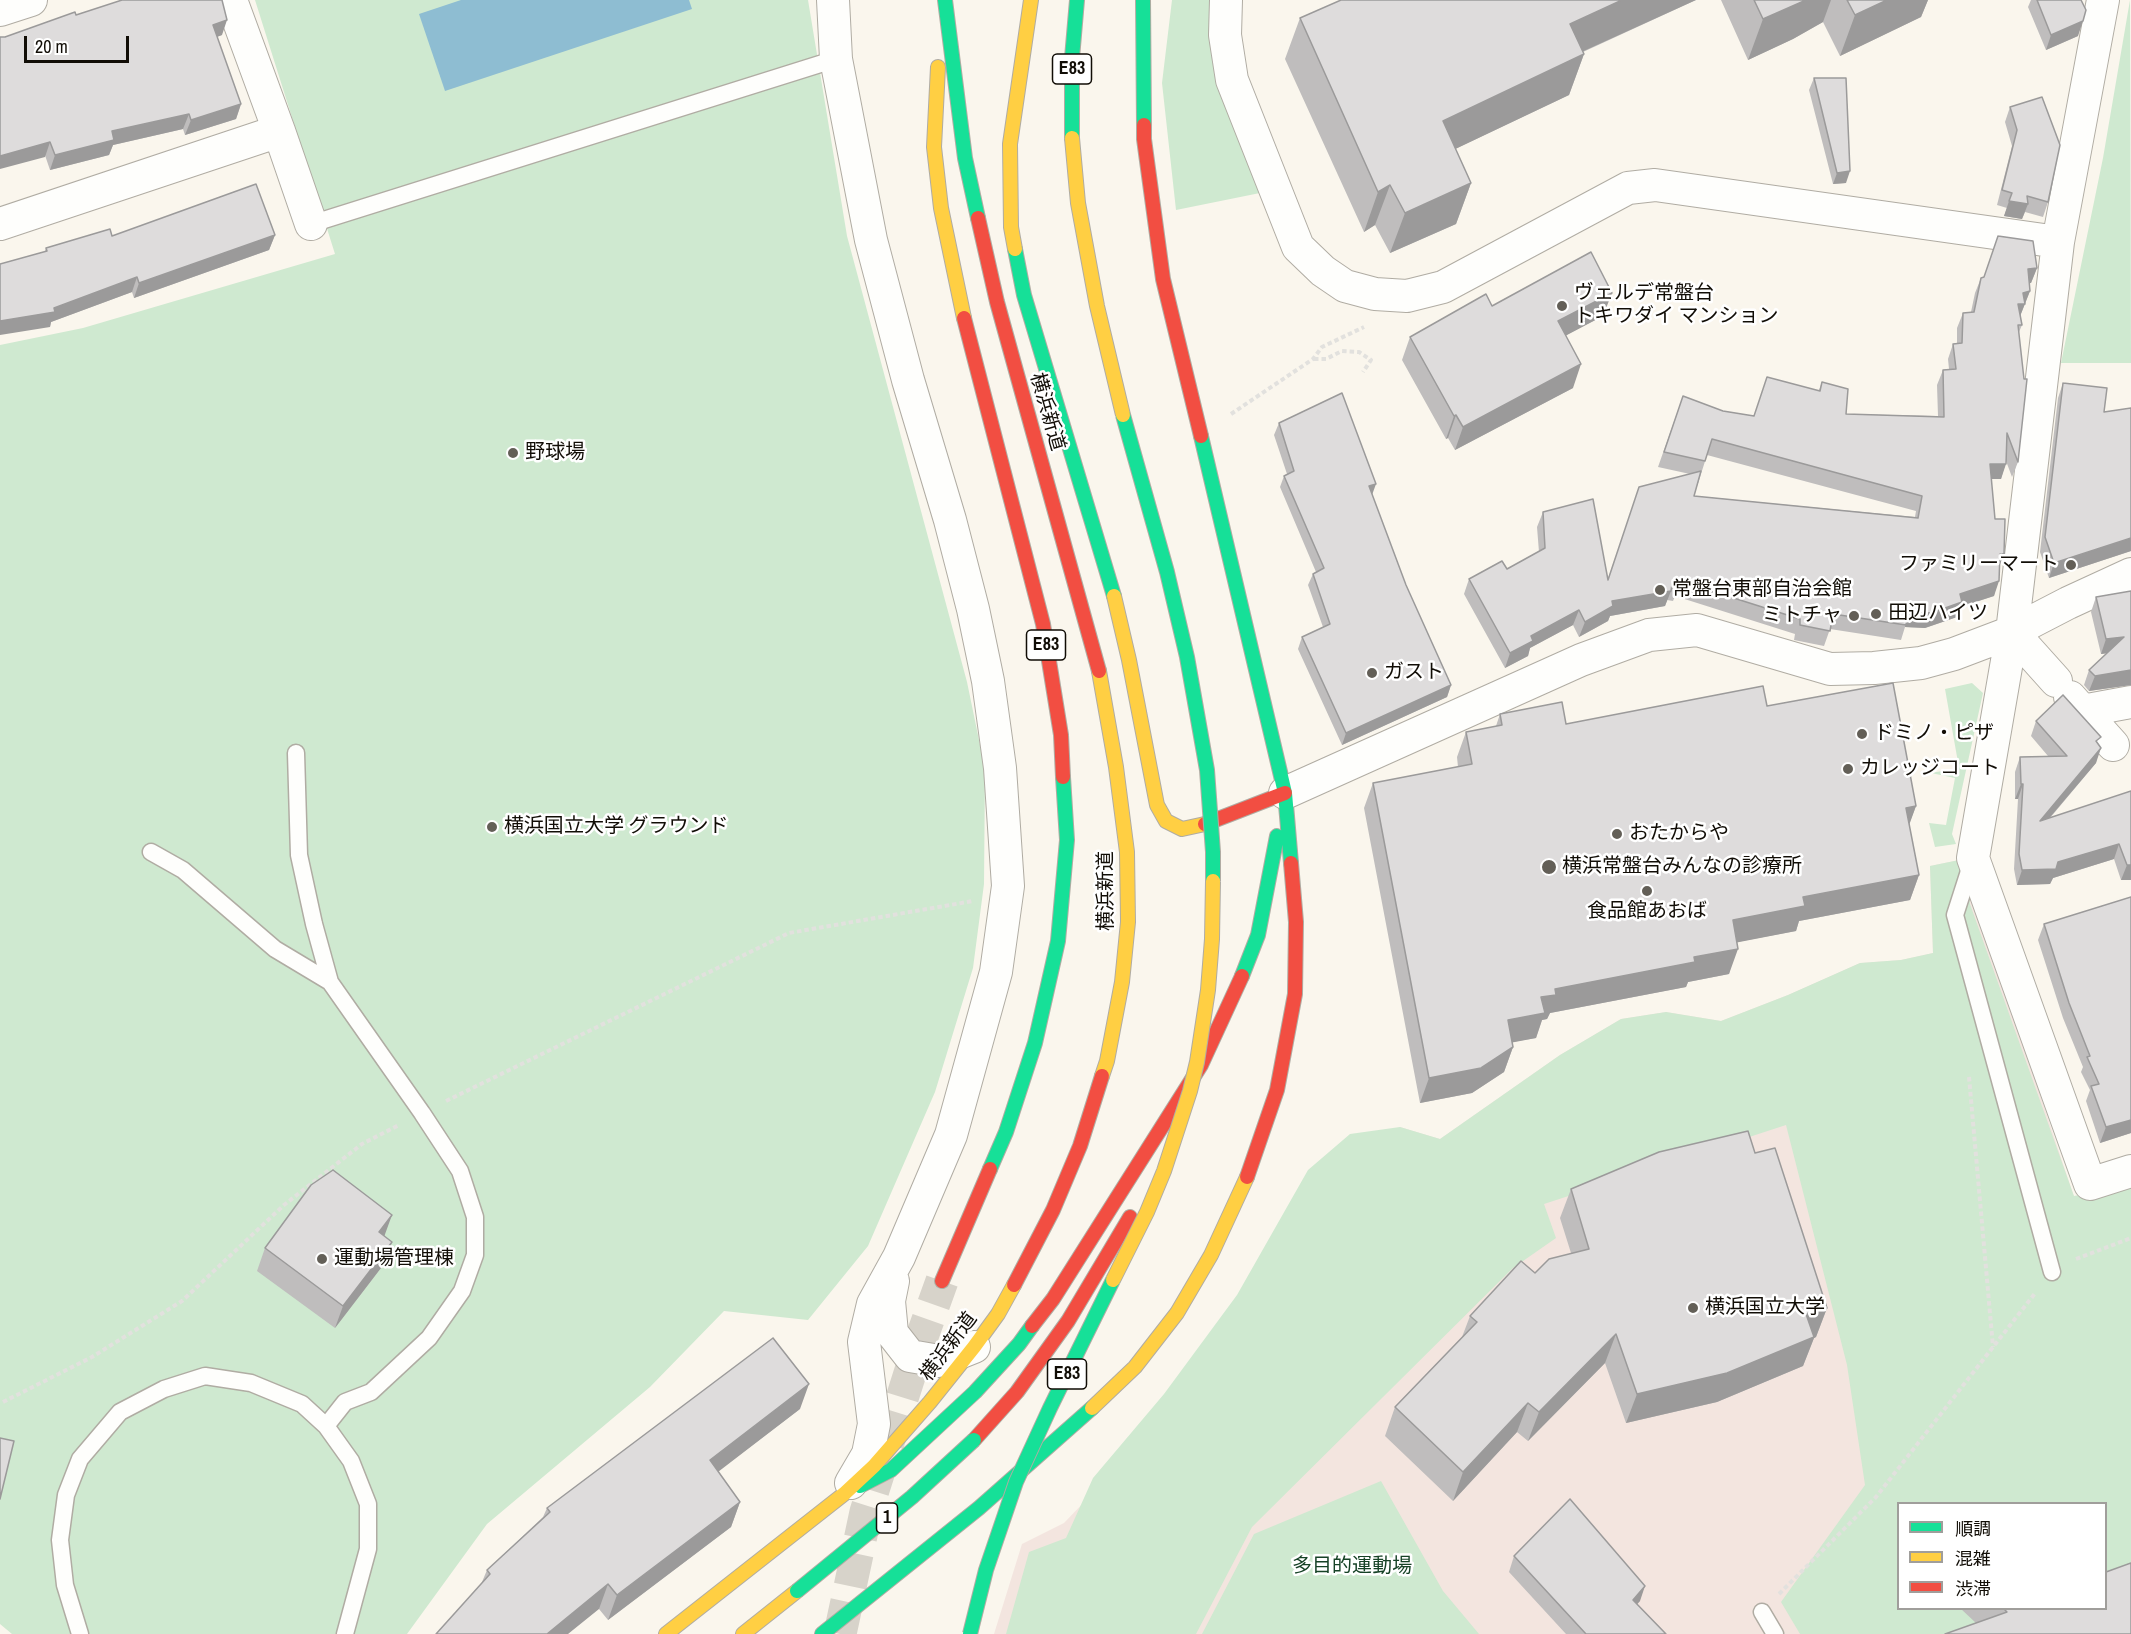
<!DOCTYPE html>
<meta charset="utf-8">
<style>
body{margin:0}
#map{position:relative;width:2131px;height:1634px;overflow:hidden;background:#faf6ed;font-family:"Archivo Narrow","Noto Sans JP",sans-serif}
canvas{display:block}
.legend{position:absolute;left:1897px;top:1502px;width:210px;height:108px;box-sizing:border-box;background:#fff;border:2px solid #a09e9b;margin:0;padding:8px 10px;list-style:none;font-size:18px;color:#110d06}
.legend li{display:flex;align-items:center;gap:12px;height:30px}
.legend b{width:30px;border:2px solid #a09e9b}
.scale{position:absolute;left:24px;top:36px;width:105px;height:27px;box-sizing:border-box;border:3px solid #110d06;border-top:0;padding-left:8px;font-size:18px;line-height:21px;white-space:nowrap;color:#110d06;-webkit-text-stroke:4px #fff;paint-order:stroke}
</style>
<div id="map">
<canvas width="2131" height="1634"></canvas>
<ul class="legend">
<li><b style="height:8px;background:#16e098"></b>順調</li>
<li><b style="height:8px;background:#ffcf43"></b>混雑</li>
<li><b style="height:8px;background:#f24e42"></b>渋滞</li>
</ul>
<div class="scale">20 m</div>
</div>
<script>
const ctx = document.querySelector('canvas').getContext('2d');
ctx.lineJoin = 'round';
function paint(path, color) {
  ctx.fillStyle = color;
  ctx.fill(path, 'evenodd');
}
function poly(rows) {
  const path = new Path2D();
  for (const r of rows) {
    path.moveTo(r[0], r[1]);
    for (let i = 2; i < r.length; i += 2) path.lineTo(r[i], r[i + 1]);
  }
  return path;
}
function stroke(path, color, width, dash) {
  ctx.strokeStyle = color;
  ctx.lineWidth = width;
  ctx.lineCap = dash ? 'butt' : 'round';
  ctx.setLineDash(dash || []);
  ctx.stroke(path);
}
function write(font, color, halo, rows, align = 'center') {
  ctx.font = font + ' "Archivo Narrow","Noto Sans JP",sans-serif';
  ctx.lineWidth = 5;
  ctx.setLineDash([]);
  ctx.textBaseline = 'middle';
  ctx.strokeStyle = halo;
  ctx.fillStyle = color;
  for (const [text, x, y, turn = 0] of rows) {
    ctx.save();
    ctx.translate(x, y);
    ctx.rotate((+turn || 0) * Math.PI / 180);
    ctx.textAlign = isNaN(turn) ? turn : align;
    if (halo) ctx.strokeText(text, 0, 0);
    ctx.fillText(text, 0, 0);
    ctx.restore();
  }
}
paint(poly([
 [1964,859,1977,904,2074,1197,2131,1634,994,1634,1022,1544,1064,1523,1203,1378,1400,1127,1440,1139,1560,1055,1621,1019,1666,1012,1721,1021,1788,995,1860,963,1901,960,1933,953,1930,866],
 [1898,1504,2106,1504,2106,1608,1898,1608]
]), '#f3e5df');
paint(poly([
 [255,0,808,0,847,236,967,682,985,769,984,884,973,968,935,1092,868,1246,808,1320,724,1311,650,1387,487,1524,407,1634,12,1634,0,1624,0,345,83,328,335,254],
 [1172,0,1214,0,1260,193,1176,210,1162,83],
 [2130,0,2131,363,2061,363,2103,158],
 [1972,683,1983,693,1952,834,1956,844,1935,847,1929,823,1946,825,1955,778,1931,773,1959,768,1945,689],
 [1964,859,1970,904,2074,1196,2131,1185,2131,1634,1800,1634,1781,1602,1865,1485,1847,1365,1786,1125,1544,1204,1556,1238,1513,1268,1252,1527,1196,1634,1006,1634,1029,1552,1066,1538,1093,1478,1164,1394,1237,1295,1308,1170,1350,1134,1400,1127,1440,1139,1560,1055,1621,1019,1666,1012,1721,1021,1788,995,1860,963,1901,960,1933,953,1930,866],
 [1898,1504,2106,1504,2106,1608,1898,1608],
 [1381,1481,1443,1591,1479,1634,1202,1634,1254,1534]
]), '#cfe9d0');
paint(poly([
 [461,0,689,0,692,9,445,91,419,14]
]), '#8ebdd2');
stroke(poly([
 [840,1634,866,1512,919,1345,942,1281]
]), '#d7d3ca', 33, [33, 16]);
const lane = poly([
 [311,224,836,59],
 [296,753,299,855,314,924,330,982,422,1113,460,1171,475,1217,475,1255,462,1291,429,1338,371,1392,345,1402,326,1426],
 [151,852,183,870,275,949,330,982],
 [1972,862,1955,915,2052,1272],
 [1762,1612,1775,1634],
 [80,1634,65,1585,60,1540,66,1495,80,1459,120,1412,164,1389,205,1376,251,1383,302,1404,326,1426,351,1461,368,1504,368,1549,345,1634]
]);
const street = poly([
 [833,0,836,59,871,240,908,380,950,520,973,609,988,681,1000,768,1008,886,996,972,951,1135,899,1257,873,1304,864,1342,874,1424,868,1454,851,1483],
 [1226,0,1225,35,1232,80,1298,247,1323,271,1345,286,1375,294,1407,296,1443,287,1628,188,1655,185,2058,242],
 [2103,0,2058,242,2012,632,1973,858,2090,1184,2131,1171],
 [0,10,31,0],
 [279,131,311,224],
 [0,224,279,131,231,0],
 [2012,632,2056,681],
 [2070,697,2113,745],
 [2082,711,2131,702],
 [1285,793,1581,660,1649,635,1697,630,1830,669,1874,668,1921,663,1954,654,2012,632,2068,603,2131,574],
 [893,1281,889,1301,892,1333,910,1356,939,1361,974,1347]
]);
const fast = poly([
 [945,0,965,158,978,218],
 [1143,0,1144,125],
 [1072,138,1072,58,1077,0],
 [1015,249,1024,295,1114,596],
 [1201,436,1285,793,1291,863],
 [1242,976,1258,935,1277,836],
 [990,1169,1006,1132,1035,1043,1058,941,1067,840,1063,777],
 [860,1486,891,1470,975,1392,1019,1344,1032,1326],
 [822,1634,979,1508,1092,1408]
]);
const slow = poly([
 [938,67,934,147,941,208,964,318],
 [1015,249,1011,227,1010,144,1031,0],
 [1114,596,1129,660,1157,805,1166,821,1182,829,1205,824],
 [1099,671,1116,767,1127,852,1128,922,1122,982,1107,1061,1102,1076],
 [1092,1408,1135,1367,1177,1313,1211,1255,1247,1177],
 [666,1634,844,1494,874,1466,930,1402,974,1347,998,1314,1014,1285],
 [743,1634,797,1591]
]);
const jam = poly([
 [1144,125,1144,139,1163,279,1201,436],
 [978,218,997,302,1099,671],
 [964,318,1043,624,1061,735,1063,777],
 [1205,824,1285,793],
 [1247,1177,1277,1090,1295,994,1296,922,1291,863],
 [942,1281,990,1169],
 [1014,1285,1053,1210,1080,1146,1102,1076],
 [1032,1326,1053,1299,1201,1065,1242,976],
 [974,1440,1017,1392,1068,1321,1130,1217]
]);
stroke(lane, '#b0aca3', 19);
stroke(street, '#b0aca3', 34);
stroke(fast, '#b0aca3', 16);
stroke(slow, '#b0aca3', 16);
stroke(jam, '#b0aca3', 16);
stroke(poly([
 [1314,359,1326,359,1342,351,1359,352,1371,360,1363,372],
 [1231,414,1313,359,1322,347,1364,327],
 [1969,1077,1993,1347],
 [446,1101,789,933,973,901],
 [2076,1259,2131,1238],
 [3,1402,92,1357,182,1301,284,1205,362,1144,399,1125],
 [1779,1594,1876,1497,2036,1292]
]), '#e2e1de', 4, [4.5, 3]);
stroke(lane, '#fefefc', 16);
stroke(street, '#fefefc', 32);
stroke(fast, '#16e098', 14);
stroke(slow, '#ffcf43', 14);
stroke(jam, '#f24e42', 14);
const fastBridge = poly([
 [1123,415,1167,572,1187,657,1207,770,1213,852,1213,881],
 [797,1591,912,1497,974,1440],
 [970,1634,986,1570,1016,1482,1050,1408,1113,1280]
]);
const slowBridge = poly([
 [1072,138,1078,203,1097,306,1123,415],
 [1113,1280,1147,1212,1164,1171,1190,1091,1197,1062,1208,990,1212,939,1213,881]
]);
stroke(fastBridge, '#b0aca3', 16, []);
stroke(slowBridge, '#b0aca3', 16, []);
stroke(fastBridge, '#16e098', 14);
stroke(slowBridge, '#ffcf43', 14);
paint(poly([
 [1341,0,1696,0,1583,52,1584,54,1569,95,1455,149,1471,183,1456,224,1390,253,1375,225,1364,232,1285,59,1300,18],
 [1721,0,1928,0,1921,17,1840,56,1823,22,1793,39,1748,60],
 [2031,0,2081,0,2078,36,2046,50,2028,7],
 [76,15,222,35,217,37,241,104,236,119,185,135,183,129,113,145,109,155,50,170,5,37],
 [1814,78,1846,183,1833,184,1809,90],
 [2010,107,2048,202,2043,217,2025,212,2022,219,2004,216,2007,208,1997,205,2012,146,2005,122],
 [275,235,269,250,134,298,132,292,51,322,50,327,45,251,46,248,112,236],
 [1998,236,2037,268,2031,283,2029,283,2030,291,2020,316,2022,325,2019,332,2018,462,2012,477,2006,461,2001,479,1991,479,1995,519,2004,554,1999,567,1994,596,1960,607,1957,617,1925,628,1905,627,1901,640,1830,629,1824,646,1794,640,1795,634,1675,596,1673,601,1667,600,1665,606,1610,616,1608,621,1579,637,1573,625,1530,648,1528,656,1505,668,1464,594,1469,579,1507,569,1539,552,1537,527,1543,512,1608,579,1639,487,1690,474,1658,467,1683,396,1723,411,1753,416,1819,390,1822,382,1846,414,1938,416,1937,385,1943,370,1949,369,1948,359,1953,344,1957,343,1957,328,1963,313,1971,312,1975,293,1981,278,1984,278],
 [1707,455,1916,511,1915,517,1694,496],
 [1492,306,1603,316,1566,335,1573,388,1455,450,1448,438,1446,439,1402,360,1410,337],
 [2063,383,2104,412,2131,408,2131,551,2049,578,2040,552,2058,398],
 [1279,423,1372,495,1406,585,1451,685,1447,697,1342,745,1298,649,1302,637,1323,627,1308,585,1313,574,1316,572,1280,487,1284,476,1287,474,1274,435],
 [2131,591,2131,685,2089,691,2084,685,2089,670,2107,653,2101,654,2091,612,2096,597],
 [1767,706,1916,806,1909,824,1919,875,1910,900,1799,921,1796,931,1737,942,1729,974,1688,982,1686,987,1550,1013,1547,1019,1542,1020,1536,1038,1512,1042,1513,1047,1504,1072,1472,1093,1420,1103,1364,808,1373,783,1458,767,1457,757,1466,732,1496,726,1500,714,1566,724],
 [2036,721,2099,744,2096,763,2050,818,2131,791,2131,880,2121,880,2114,859,2053,878,2050,884,2017,885,2014,869,2018,799,2015,799,2015,772,2020,757,2048,756,2031,736],
 [2131,897,2131,1133,2100,1143,2086,1101,2090,1090,2081,1072,2083,1067,2063,1018,2038,940,2044,924],
 [1755,1153,1827,1308,1816,1337,1814,1338,1803,1366,1717,1402,1626,1423,1605,1363,1528,1441,1517,1432,1453,1501,1385,1436,1395,1407,1462,1337,1470,1316,1535,1273,1571,1253,1560,1218,1571,1189],
 [385,1236,384,1264,335,1328,257,1271,265,1248],
 [800,1409,718,1471,740,1502,731,1527,608,1620,599,1609,482,1582,487,1570,543,1517,547,1508],
 [1514,1556,1640,1601,1637,1604,1666,1634,1566,1634,1509,1572],
 [1960,1608,2106,1608,2131,1634,1976,1623]
]), '#bfbdbd');
paint(poly([
 [1622,0,1696,0,1555,64,1570,24],
 [1806,0,1831,0,1823,22,1793,39,1748,60,1763,19],
 [1887,0,1928,0,1921,17,1840,56,1855,15],
 [227,20,222,35,208,40,213,25],
 [2083,21,2078,36,2046,50,2051,35],
 [1584,54,1569,95,1428,162,1443,121],
 [241,104,236,119,185,135,191,120],
 [189,114,183,129,113,145,109,155,50,170,55,155,112,131],
 [50,142,45,157,0,169,0,156],
 [1850,171,1846,183,1833,184,1837,173],
 [1471,183,1456,224,1390,253,1405,213],
 [1390,185,1375,225,1364,232,1378,192],
 [2009,201,2028,204,2022,219,2004,216],
 [275,235,269,250,134,298,139,283],
 [2037,268,2031,283,2022,284,2028,269],
 [137,277,132,292,51,322,50,327,0,335,0,321,54,308],
 [2030,291,2019,319,2013,319,2023,293],
 [1612,293,1603,316,1550,344,1558,321],
 [1581,364,1573,388,1455,450,1463,427],
 [1456,415,1448,438,1446,439,1454,416],
 [1990,464,2006,464,2001,479,1984,479],
 [1376,484,1372,495,1369,486],
 [2131,538,2131,551,2049,578,2054,563],
 [2000,554,2004,554,1998,569],
 [1999,581,1994,596,1960,607,1957,617,1925,628,1905,627,1908,612],
 [1671,591,1665,606,1610,616,1608,621,1579,637,1585,622,1612,601],
 [1579,610,1573,625,1530,648,1528,656,1505,668,1510,653,1531,636],
 [2124,637,2119,652,2101,654,2106,639],
 [2131,670,2131,685,2089,691,2095,676],
 [1451,685,1447,697,1342,745,1346,733],
 [2101,748,2096,763,2034,836,2040,821],
 [2021,784,2023,784,2018,799,2015,799],
 [1916,806,1907,831,1906,808],
 [2119,844,2114,859,2053,878,2050,884,2017,885,2022,870,2058,862],
 [2127,865,2131,865,2131,880,2121,880],
 [1919,875,1910,900,1799,921,1796,931,1724,945,1733,920,1803,897],
 [1738,949,1729,974,1688,982,1686,987,1550,1013,1547,1019,1542,1020,1536,1038,1499,1045,1508,1020,1555,989,1694,957],
 [1513,1047,1504,1072,1472,1093,1420,1103,1429,1078],
 [2131,1120,2131,1133,2100,1143,2106,1127],
 [392,1215,384,1237,379,1232],
 [392,1242,384,1264,335,1328,343,1306],
 [1827,1308,1816,1337,1814,1338,1803,1366,1717,1402,1626,1423,1637,1394,1806,1314],
 [1616,1334,1605,1363,1528,1441,1539,1412],
 [809,1384,800,1409,701,1485,710,1460],
 [1528,1403,1517,1432,1453,1501,1463,1472],
 [740,1502,731,1527,608,1620,617,1595],
 [608,1584,599,1609,568,1634,547,1634],
 [1645,1586,1640,1601,1627,1615,1633,1600]
]), '#9b9a9a');
const building = poly([
 [122,0,222,0,227,20,213,25,241,104,191,120,189,114,112,131,114,140,55,155,50,142,0,156,0,37,5,37,75,12,76,15,122,0],
 [1341,0,1622,0,1570,24,1584,54,1443,121,1471,183,1405,213,1390,185,1378,192,1300,18,1341,0],
 [1754,0,1806,0,1763,19,1754,0],
 [1847,0,1887,0,1855,15,1847,0],
 [2037,0,2081,0,2086,10,2083,21,2051,35,2037,0],
 [1814,78,1846,78,1850,171,1837,173,1814,78],
 [2042,97,2060,145,2048,202,2027,196,2028,204,2009,201,2012,193,2002,190,2017,130,2010,107,2042,97],
 [256,184,275,235,139,283,137,277,54,308,55,312,0,321,0,264,47,251,46,248,110,229,112,236,256,184],
 [1998,236,2033,241,2037,268,2028,269,2030,291,2023,293,2025,304,2018,304,2022,325,2018,325,2024,379,2027,379,2018,462,2007,433,2006,464,1990,464,1995,519,2005,519,2004,554,2000,554,1999,581,1960,594,1962,602,1931,613,1908,612,1906,625,1833,614,1830,631,1800,625,1800,619,1680,581,1678,586,1672,584,1671,591,1612,601,1613,606,1585,622,1579,610,1531,636,1533,641,1510,653,1469,579,1502,561,1507,569,1545,548,1543,512,1593,499,1608,580,1639,487,1701,471,1694,496,1918,518,1922,496,1712,439,1705,461,1664,452,1683,396,1723,411,1754,416,1767,377,1820,391,1822,382,1848,389,1846,414,1944,417,1943,370,1956,369,1953,344,1962,343,1963,313,1974,312,1981,278,1984,277,1998,236],
 [1591,252,1612,293,1558,321,1581,364,1463,427,1456,415,1454,416,1410,337,1486,294,1492,306,1591,252],
 [2063,383,2107,388,2104,412,2131,408,2131,538,2054,563,2045,537,2063,383],
 [1342,393,1376,484,1369,486,1406,585,1451,685,1346,733,1302,637,1330,624,1313,574,1324,568,1284,476,1294,471,1279,423,1342,393],
 [2131,591,2131,670,2095,676,2089,670,2124,637,2106,639,2096,597,2131,591],
 [1893,683,1916,806,1906,808,1919,875,1803,897,1805,906,1733,920,1738,949,1694,957,1695,962,1555,989,1556,995,1541,997,1545,1013,1508,1020,1513,1047,1481,1068,1429,1078,1373,783,1472,764,1466,732,1502,725,1500,714,1562,702,1566,724,1763,686,1767,706,1893,683],
 [2063,695,2101,737,2096,741,2101,748,2040,821,2131,791,2131,865,2127,865,2119,844,2058,862,2056,869,2022,870,2019,854,2023,784,2021,784,2020,757,2067,756,2036,721,2063,695],
 [2131,897,2131,1120,2106,1127,2091,1086,2099,1084,2087,1057,2090,1056,2069,1003,2044,924,2131,897],
 [1748,1131,1755,1153,1775,1148,1827,1308,1806,1314,1814,1337,1727,1373,1637,1394,1616,1334,1539,1412,1528,1403,1463,1472,1395,1407,1477,1322,1470,1316,1521,1261,1535,1273,1549,1259,1589,1249,1571,1189,1659,1152,1748,1131],
 [333,1170,392,1215,379,1232,392,1242,343,1306,265,1248,311,1185,333,1170],
 [773,1338,809,1384,710,1460,740,1502,617,1595,608,1584,547,1634,436,1634,490,1574,487,1570,550,1512,547,1508,773,1338],
 [0,1438,14,1441,0,1499,0,1438],
 [1570,1499,1645,1586,1633,1600,1666,1634,1586,1634,1514,1556,1570,1499],
 [2131,1563,2131,1634,1945,1634,2007,1612,2003,1608,2106,1608,2106,1572,2131,1563]
]);
paint(building, '#dedcdc');
stroke(building, '#9b9a9a', 1.5);
for (const [x, y, r, color] of [
 [1562,306,6,"#635f57"],
 [513,453,6,"#635f57"],
 [2071,565,6,"#635f57"],
 [1660,590,6,"#635f57"],
 [1876,614,6,"#635f57"],
 [1854,616,6,"#635f57"],
 [1372,673,6,"#635f57"],
 [1862,734,6,"#635f57"],
 [1848,769,6,"#635f57"],
 [492,827,6,"#635f57"],
 [1617,834,6,"#635f57"],
 [1549,867,8,"#635f57"],
 [1647,891,6,"#635f57"],
 [322,1259,6,"#635f57"],
 [1693,1308,6,"#635f57"]
]) {
  const dot = new Path2D();
  dot.arc(x, y, r, 0, 2 * Math.PI);
  ctx.fillStyle = color;
  ctx.fill(dot);
  stroke(dot, '#fff', 2);
}
for (const [x, y, w] of [
 [1072,69,39],
 [1046,645,39],
 [1067,1374,39],
 [887,1518,21]
]) {
  const box = new Path2D();
  box.roundRect(x - w / 2, y - 15, w, 30, 4.5);
  ctx.fillStyle = '#fff';
  ctx.fill(box);
  stroke(box, '#110d06', 1.5);
}
write('bold 18px', '#110d06', null, [
 ["E83",1072,69],
 ["E83",1046,645],
 ["E83",1067,1374],
 ["1",887,1518]
]);
write('20px', '#110d06', '#fff', [
 ["ヴェルデ常盤台",1574,294],
 ["トキワダイ マンション",1574,317],
 ["野球場",525,453],
 ["ファミリーマート",2059,565,"right"],
 ["常盤台東部自治会館",1672,590],
 ["田辺ハイツ",1888,614],
 ["ミトチャ",1842,616,"right"],
 ["ガスト",1384,673],
 ["ドミノ・ピザ",1874,734],
 ["カレッジコート",1860,769],
 ["横浜国立大学 グラウンド",504,827],
 ["おたからや",1629,834],
 ["横浜常盤台みんなの診療所",1562,867],
 ["食品館あおば",1647,912,"center"],
 ["運動場管理棟",334,1259],
 ["横浜国立大学",1705,1308]
], 'left');
write('20px', '#110d06', '#fff', [
 ["横浜新道",1047,412,74],
 ["横浜新道",1107,891,-90],
 ["横浜新道",949,1347,-53]
]);
write('20px', '#164226', '#fff', [
 ["多目的運動場",1352,1567]
]);
</script>
